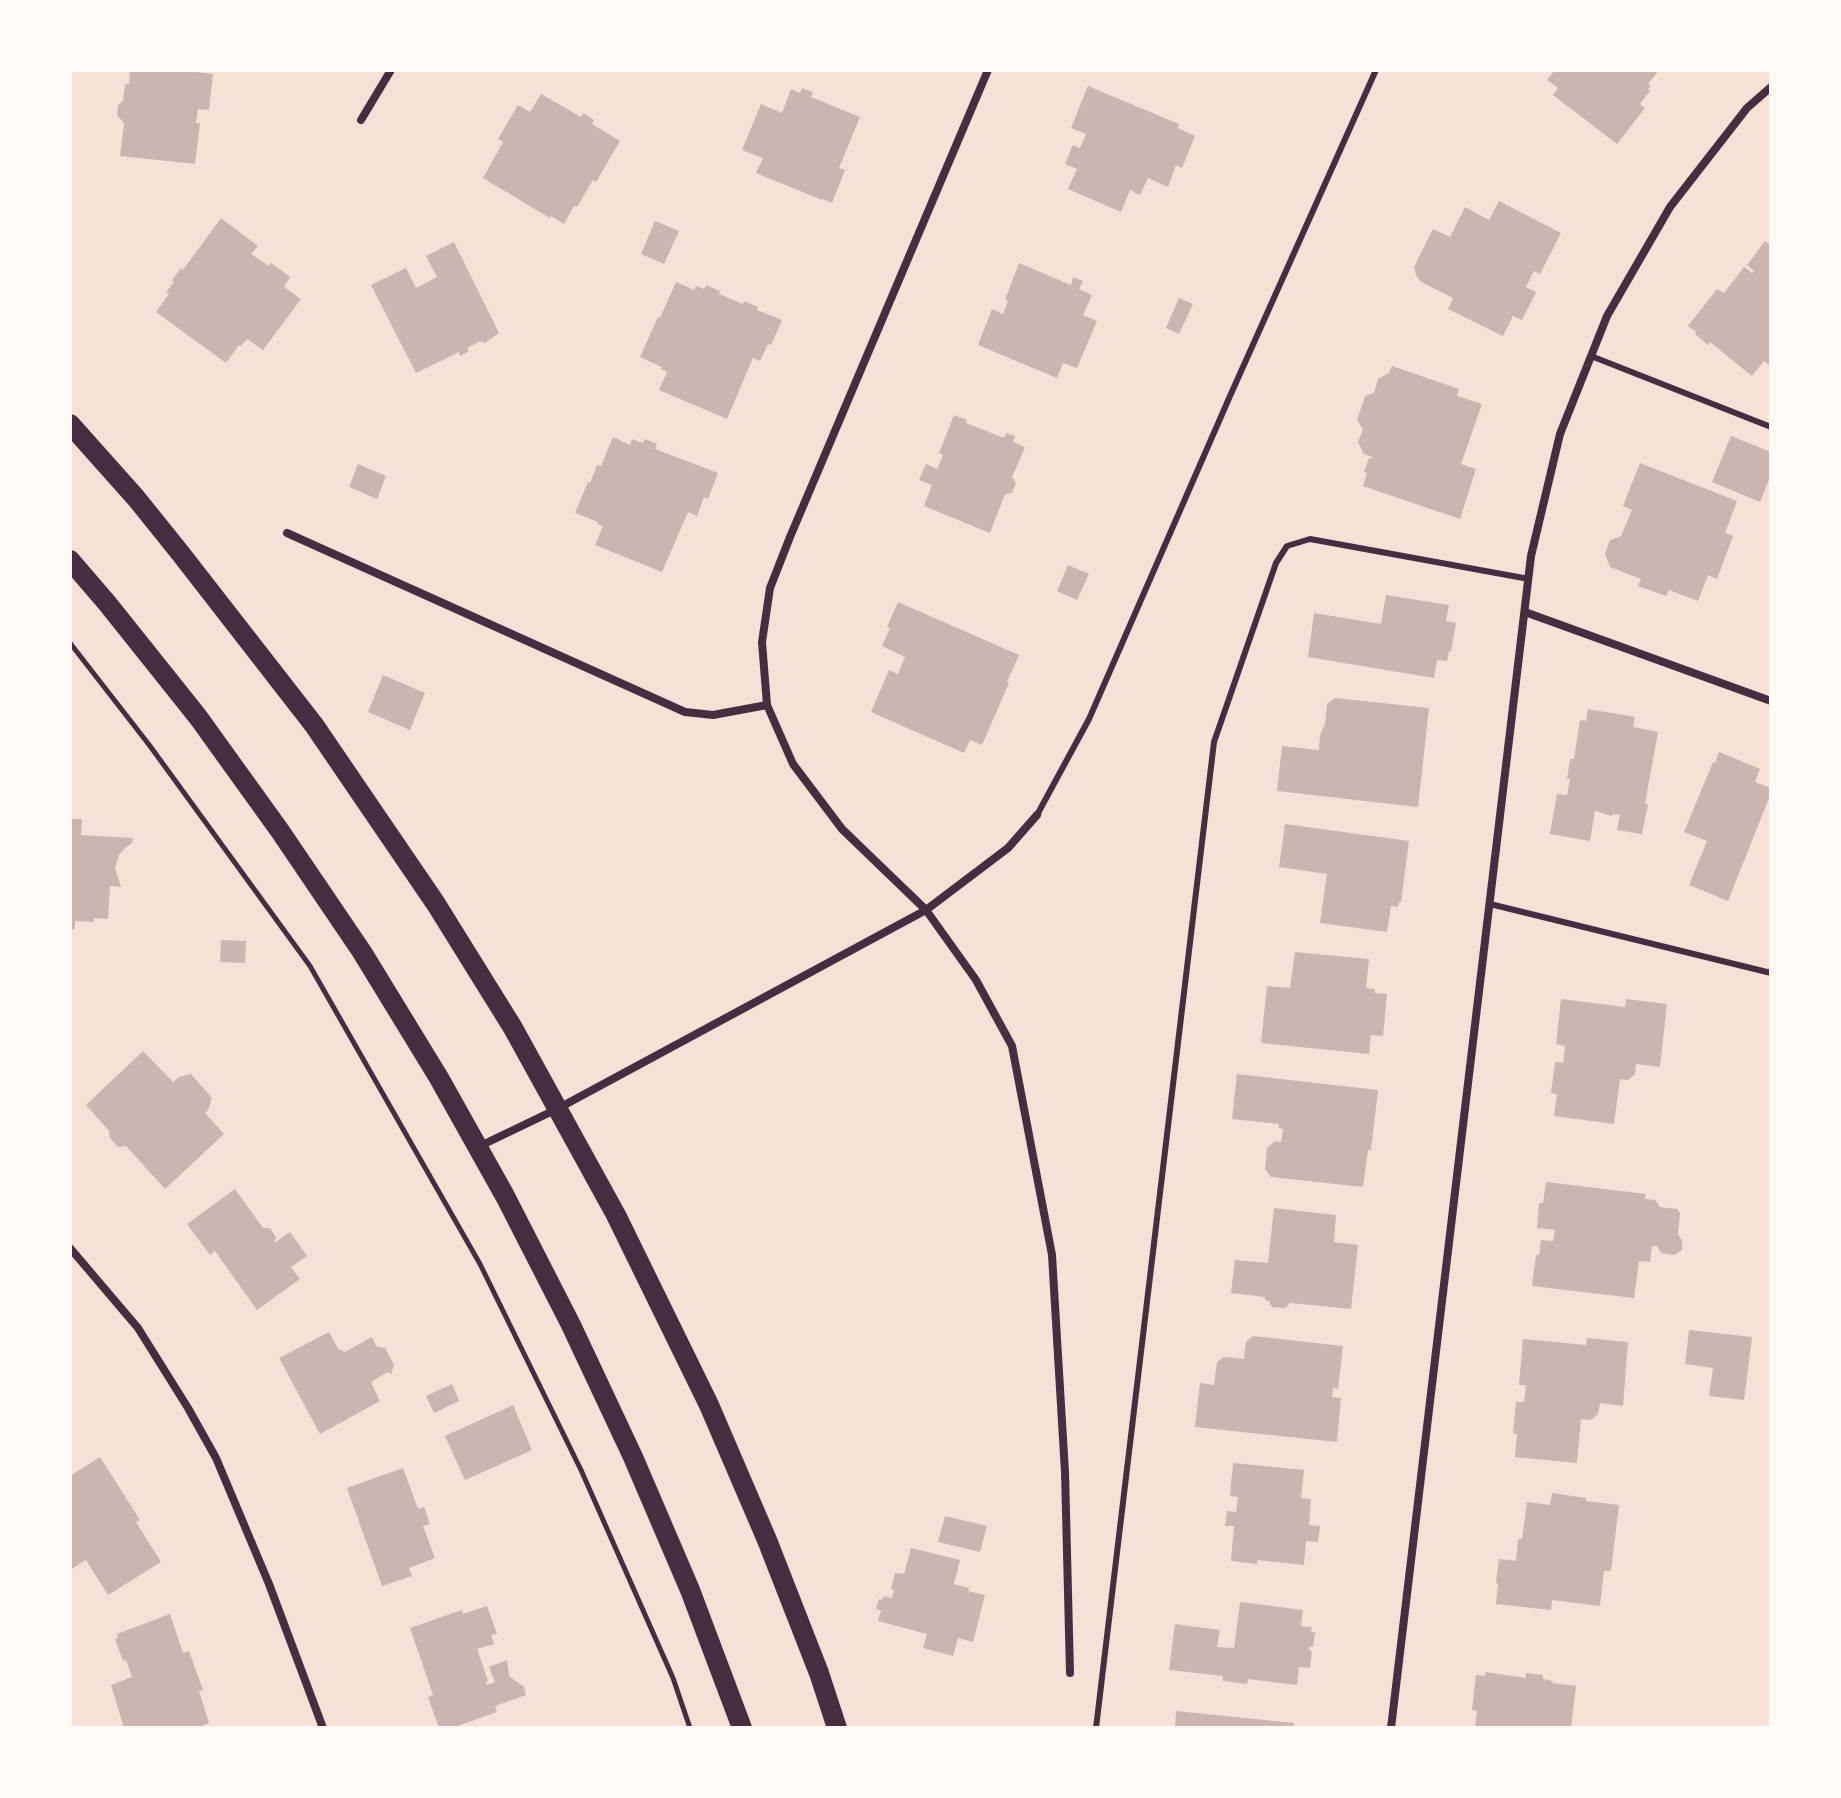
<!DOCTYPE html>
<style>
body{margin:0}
#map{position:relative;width:1841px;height:1798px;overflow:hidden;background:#f7e1d7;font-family:"PT Sans Narrow",sans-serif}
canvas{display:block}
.frame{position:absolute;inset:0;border:72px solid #fffaf5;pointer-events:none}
</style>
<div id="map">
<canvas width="1841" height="1798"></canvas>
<div class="frame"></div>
</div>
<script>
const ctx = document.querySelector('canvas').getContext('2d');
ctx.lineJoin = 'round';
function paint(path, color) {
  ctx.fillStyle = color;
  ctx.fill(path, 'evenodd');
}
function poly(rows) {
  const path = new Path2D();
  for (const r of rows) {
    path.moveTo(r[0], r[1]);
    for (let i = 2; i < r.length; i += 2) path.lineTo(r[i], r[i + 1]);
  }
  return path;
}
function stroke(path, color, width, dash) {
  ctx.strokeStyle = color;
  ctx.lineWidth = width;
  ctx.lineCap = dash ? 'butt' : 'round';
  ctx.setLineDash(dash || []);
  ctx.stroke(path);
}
paint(poly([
 [130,70,178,70,213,74,209,110,198,109,196,123,200,123,195,164,120,156,124,123,117,115,118,105,123,101,125,84,129,84],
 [1555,70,1659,70,1648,84,1651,86,1648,89,1650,91,1640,104,1645,108,1617,144,1553,95,1558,88,1547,80],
 [1088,86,1179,124,1178,128,1195,136,1182,168,1176,165,1168,187,1148,178,1140,195,1130,190,1121,212,1068,189,1077,169,1065,164,1073,145,1080,148,1086,134,1071,128],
 [802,88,813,92,811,97,860,117,839,168,845,170,832,203,823,199,822,200,756,173,763,158,742,150,761,104,782,113,791,89,800,93],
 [541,94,581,117,583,113,594,120,592,124,620,141,596,182,593,180,577,207,574,206,564,224,551,216,550,218,483,178,503,142,498,139,518,105,530,112],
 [1499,201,1561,233,1540,274,1534,271,1526,287,1536,292,1522,320,1513,316,1503,336,1448,309,1453,298,1421,282,1416,275,1414,267,1433,229,1450,237,1465,207,1489,220],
 [221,218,258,246,251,254,269,266,271,263,290,277,284,287,301,299,263,350,247,339,241,346,239,345,226,363,156,312,169,294,166,292,174,282,172,280,181,268,183,270],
 [655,221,679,231,664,264,641,254],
 [1765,241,1771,246,1771,367,1764,361,1752,376,1710,342,1708,345,1695,334,1696,332,1688,326,1717,289,1724,293,1744,267,1752,273,1754,271,1747,265],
 [454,242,499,333,485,343,480,341,467,348,469,351,460,356,459,352,416,373,371,285,406,268,416,288,437,277,426,256],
 [1019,263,1071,285,1073,277,1083,281,1079,289,1092,295,1083,315,1097,321,1077,368,1063,363,1057,378,978,345,992,309,1003,314,1008,301,1005,300],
 [676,282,694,290,696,286,704,289,706,285,720,291,719,294,743,304,744,301,758,307,757,310,782,320,771,345,768,344,760,361,753,358,727,419,659,390,667,372,661,369,662,367,640,357,658,317,660,318],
 [1179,298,1193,304,1179,334,1166,328],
 [1392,366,1459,389,1457,396,1482,404,1461,464,1476,469,1460,519,1363,486,1367,473,1364,472,1369,458,1372,459,1372,457,1364,454,1358,442,1363,429,1357,420,1365,396,1374,393,1378,379,1389,373],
 [954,415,967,420,966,423,1004,438,1006,433,1015,436,1013,442,1025,447,1012,477,1016,483,1012,493,1005,494,990,533,924,506,932,485,919,480,926,464,937,469,943,455,939,453],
 [1731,436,1771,452,1771,475,1760,502,1712,482],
 [613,437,630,445,632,439,643,443,645,439,657,444,655,449,718,473,708,499,704,497,697,516,688,512,662,572,595,545,603,526,597,524,598,522,575,513,588,482,590,483,597,465,601,466],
 [1640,463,1737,501,1725,533,1733,536,1717,579,1708,575,1698,601,1669,590,1666,596,1638,586,1641,579,1610,567,1605,554,1610,540,1621,536,1632,510,1623,506],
 [358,464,386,476,377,499,349,487],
 [1068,565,1089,574,1077,600,1057,591],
 [1386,595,1449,605,1446,621,1456,623,1451,652,1449,651,1447,661,1437,660,1434,678,1308,657,1314,613,1381,624],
 [898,602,1019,655,1007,682,1009,683,982,745,970,740,964,753,871,712,889,670,898,674,905,657,882,646,890,628,887,627],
 [383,675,425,693,410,730,368,712],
 [1335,698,1429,708,1418,807,1277,791,1282,746,1319,750,1320,735,1325,724,1327,704],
 [1588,709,1635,717,1633,727,1658,732,1645,804,1648,804,1642,834,1617,830,1620,815,1612,814,1612,816,1595,811,1590,841,1550,834,1557,794,1567,795,1570,779,1567,779,1570,759,1574,759,1580,720,1586,721],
 [1719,752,1760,769,1755,782,1771,788,1771,793,1728,901,1689,885,1707,841,1684,832,1713,762,1715,763],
 [70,819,82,819,81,835,133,838,132,843,124,849,119,855,115,868,121,887,110,886,108,919,94,918,94,922,75,921,75,929,70,929],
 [1285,824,1409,841,1401,902,1399,902,1398,907,1391,906,1387,932,1320,923,1327,874,1279,867],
 [221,940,246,941,245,963,220,962],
 [1295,952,1369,959,1366,988,1375,989,1375,993,1387,994,1383,1036,1371,1035,1369,1054,1261,1043,1267,986,1290,988],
 [1561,999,1625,1007,1626,999,1667,1004,1660,1067,1636,1064,1635,1074,1628,1080,1620,1079,1614,1124,1554,1116,1557,1094,1551,1093,1555,1062,1563,1063,1565,1046,1556,1044],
 [143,1051,173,1082,179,1077,191,1074,212,1098,208,1110,205,1113,224,1134,165,1189,126,1146,118,1147,110,1138,109,1131,86,1105],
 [1237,1074,1378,1090,1371,1150,1368,1150,1363,1187,1271,1177,1265,1169,1267,1148,1275,1141,1281,1142,1283,1129,1279,1128,1279,1124,1232,1119],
 [1546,1182,1646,1194,1645,1199,1655,1200,1660,1207,1677,1209,1680,1213,1678,1234,1682,1241,1682,1250,1674,1255,1661,1253,1657,1246,1652,1246,1650,1262,1639,1261,1634,1298,1532,1286,1536,1255,1539,1255,1541,1240,1553,1241,1555,1230,1537,1228,1539,1203,1543,1203],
 [235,1189,263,1228,270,1228,276,1237,274,1243,290,1232,307,1256,291,1267,300,1279,257,1310,215,1251,210,1255,187,1224],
 [1274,1208,1336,1215,1334,1242,1358,1245,1351,1309,1290,1303,1285,1308,1272,1307,1269,1301,1265,1300,1265,1297,1231,1293,1235,1260,1268,1263],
 [1689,1330,1752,1337,1744,1400,1709,1396,1713,1368,1685,1364],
 [329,1332,338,1349,345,1352,372,1337,376,1346,385,1348,394,1365,391,1374,388,1372,371,1382,380,1401,320,1434,279,1358],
 [1253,1336,1343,1346,1338,1389,1333,1388,1332,1397,1341,1398,1337,1442,1195,1427,1200,1383,1214,1385,1217,1362,1224,1357,1244,1359,1246,1342],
 [1587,1338,1628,1342,1623,1406,1600,1403,1598,1414,1591,1420,1581,1419,1577,1463,1515,1457,1517,1434,1513,1433,1516,1402,1524,1402,1526,1385,1519,1385,1523,1339,1586,1345],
 [452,1384,459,1401,434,1413,426,1396],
 [513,1405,532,1450,465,1480,445,1436],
 [100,1457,140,1520,136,1522,161,1562,108,1595,86,1560,70,1570,70,1476],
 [1233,1463,1304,1470,1301,1498,1311,1499,1309,1525,1320,1526,1318,1542,1306,1541,1304,1565,1257,1560,1257,1564,1231,1561,1234,1526,1225,1526,1227,1511,1236,1512,1238,1497,1230,1496],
 [403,1468,418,1509,424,1507,430,1524,423,1526,435,1558,409,1568,412,1576,382,1586,347,1488],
 [1552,1493,1586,1498,1586,1501,1619,1505,1611,1571,1604,1571,1600,1606,1552,1600,1551,1610,1496,1604,1498,1584,1496,1583,1499,1559,1516,1561,1518,1539,1522,1539,1527,1502,1550,1505],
 [945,1516,987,1526,980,1552,938,1542],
 [911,1548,960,1560,954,1584,969,1588,968,1591,985,1595,973,1642,958,1638,953,1656,923,1648,927,1634,878,1621,881,1610,876,1609,879,1599,882,1600,884,1596,892,1598,894,1590,891,1589,895,1573,904,1574],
 [1240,1602,1303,1610,1301,1626,1312,1627,1311,1632,1315,1632,1313,1647,1309,1647,1309,1650,1312,1651,1310,1668,1299,1667,1297,1685,1248,1679,1247,1684,1223,1681,1223,1676,1169,1670,1175,1624,1220,1630,1217,1647,1234,1648],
 [487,1606,497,1634,491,1635,494,1644,477,1649,488,1681,486,1682,487,1685,495,1682,489,1667,507,1660,509,1676,524,1687,526,1695,495,1706,497,1712,452,1728,439,1728,428,1697,433,1695,410,1628,462,1610,463,1614],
 [170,1614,183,1653,189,1651,203,1690,199,1691,209,1723,197,1728,124,1728,111,1685,132,1677,126,1660,123,1661,115,1639,118,1638,117,1634],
 [1485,1672,1526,1678,1526,1673,1543,1675,1543,1679,1553,1681,1552,1683,1576,1686,1571,1728,1475,1728,1477,1711,1472,1710,1476,1675,1485,1676],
 [1176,1711,1294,1723,1294,1728,1175,1728]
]), '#ccb4b1');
stroke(poly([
 [70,643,150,746,310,966,480,1264,581,1470,673,1678,690,1728]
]), '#4a2c40', 5);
stroke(poly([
 [1591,356,1771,427],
 [1037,815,1089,719,1230,396,1376,70],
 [1490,904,1771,973],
 [1096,1728,1214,742,1276,563,1287,546,1310,539,1529,579]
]), '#4a2c40', 6);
stroke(poly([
 [988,70,790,537,770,588,762,642,767,705,793,764,842,829,926,910,976,980,1012,1046,1052,1255,1065,1472,1070,1673],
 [361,120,391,70],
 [287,533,685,712,713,715,767,705],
 [1525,612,1771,701],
 [480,1146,557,1109,926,910,1008,848,1037,815],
 [70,1248,138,1328,188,1408,216,1458,269,1584,323,1728],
 [1391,1728,1531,556,1560,434,1607,316,1670,207,1747,108,1771,87]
]), '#4a2c40', 8);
stroke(poly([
 [70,424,136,498,181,554,314,725,436,904,513,1028,616,1215,709,1405,767,1540,819,1673,837,1728],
 [70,560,107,603,198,717,280,831,362,952,439,1078,505,1196,571,1325,633,1457,690,1590,742,1728]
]), '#4a2c40', 20);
</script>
